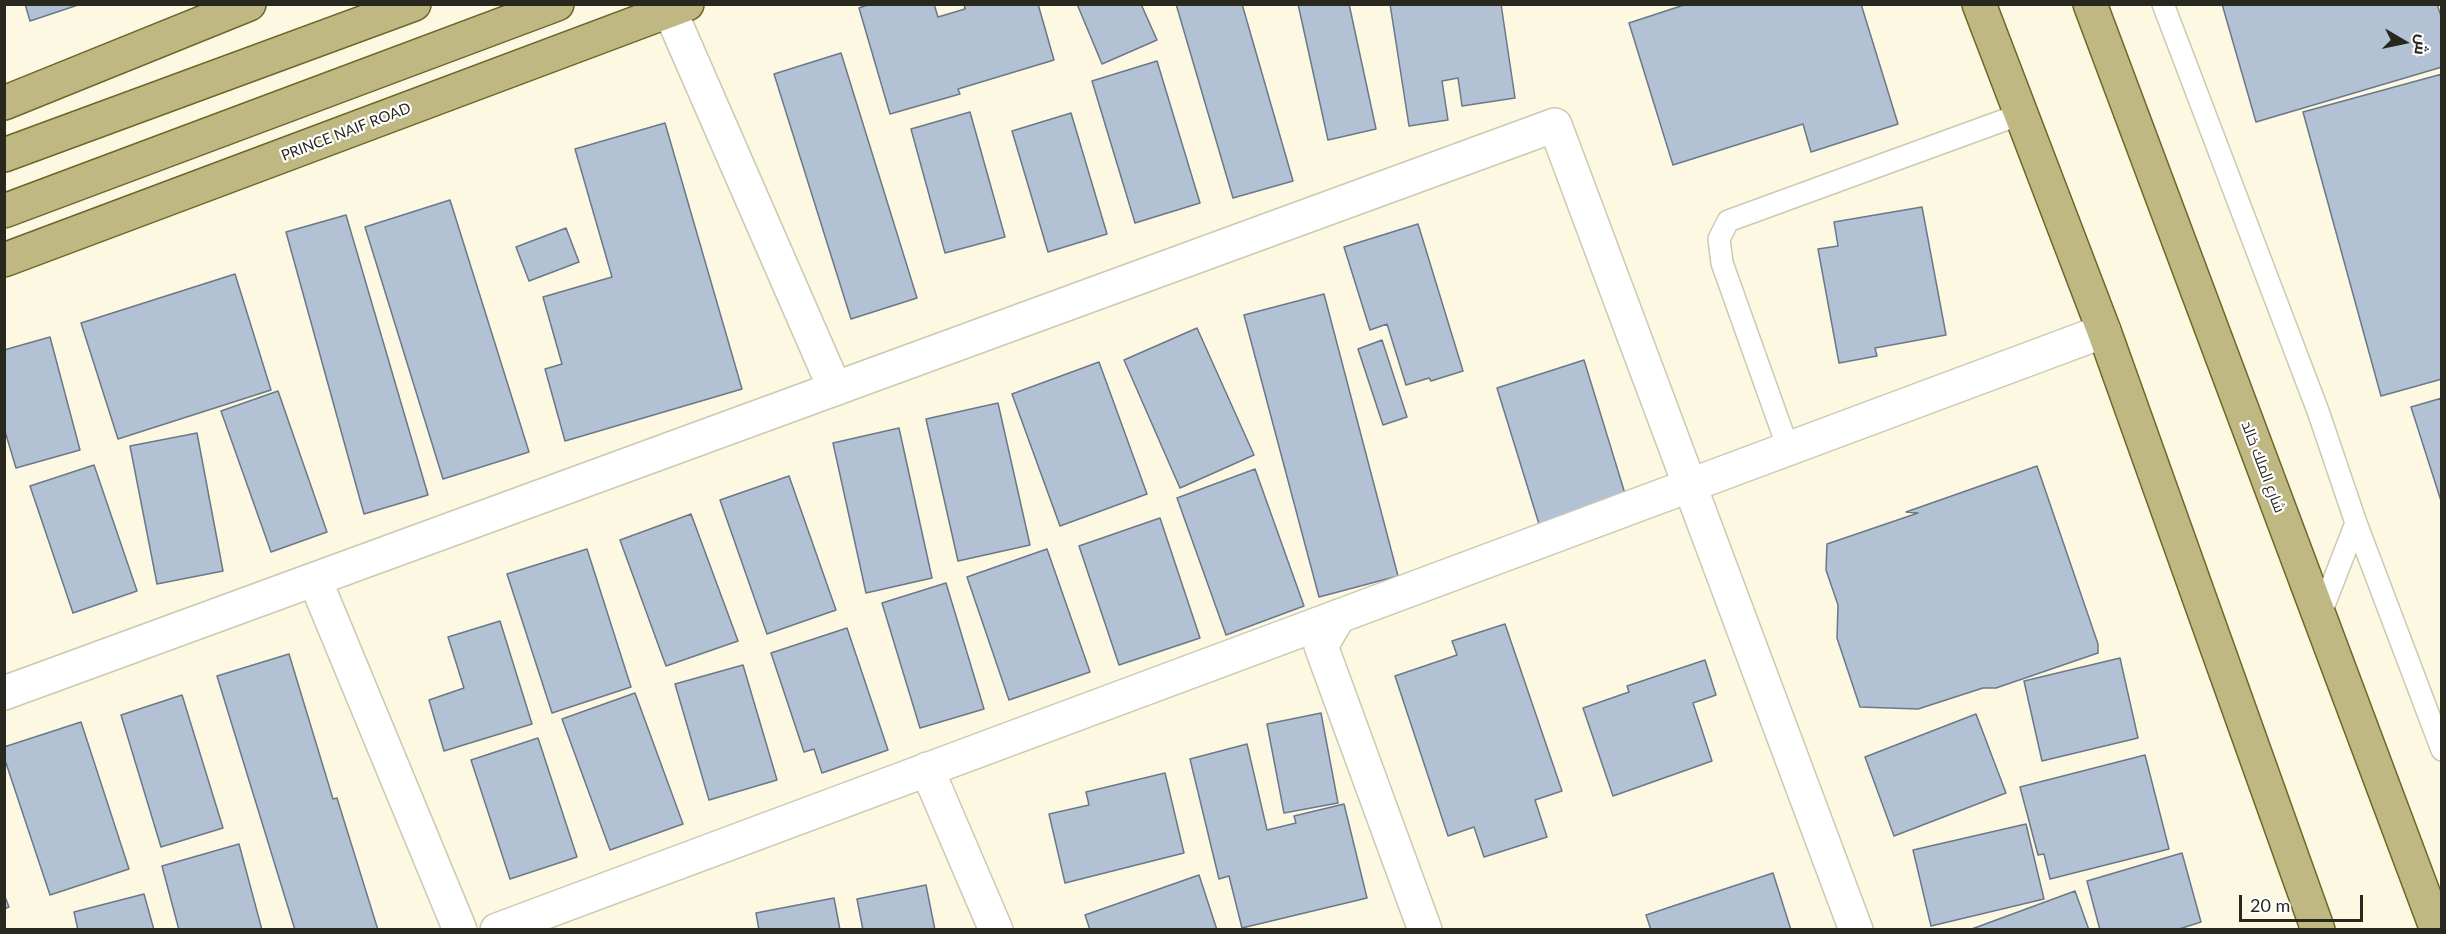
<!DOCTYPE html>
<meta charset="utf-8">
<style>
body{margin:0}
#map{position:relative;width:2446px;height:934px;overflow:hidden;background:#fcf8e1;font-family:Lato,Cairo,sans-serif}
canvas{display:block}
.frame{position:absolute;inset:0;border:6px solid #29281f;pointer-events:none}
.north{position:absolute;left:2374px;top:12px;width:60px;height:60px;-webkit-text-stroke:4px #fff;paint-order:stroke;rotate:99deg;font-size:16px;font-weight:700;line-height:24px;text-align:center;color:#29281f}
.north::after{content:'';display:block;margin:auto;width:21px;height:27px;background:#29281f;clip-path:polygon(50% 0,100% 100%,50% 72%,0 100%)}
.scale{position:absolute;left:2239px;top:895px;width:124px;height:27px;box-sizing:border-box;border:3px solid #29281f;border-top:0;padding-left:8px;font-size:18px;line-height:21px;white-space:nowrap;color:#29281f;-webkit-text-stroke:4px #fff;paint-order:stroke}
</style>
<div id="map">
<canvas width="2446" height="934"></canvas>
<div class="frame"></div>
<div class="north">ش</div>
<div class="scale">20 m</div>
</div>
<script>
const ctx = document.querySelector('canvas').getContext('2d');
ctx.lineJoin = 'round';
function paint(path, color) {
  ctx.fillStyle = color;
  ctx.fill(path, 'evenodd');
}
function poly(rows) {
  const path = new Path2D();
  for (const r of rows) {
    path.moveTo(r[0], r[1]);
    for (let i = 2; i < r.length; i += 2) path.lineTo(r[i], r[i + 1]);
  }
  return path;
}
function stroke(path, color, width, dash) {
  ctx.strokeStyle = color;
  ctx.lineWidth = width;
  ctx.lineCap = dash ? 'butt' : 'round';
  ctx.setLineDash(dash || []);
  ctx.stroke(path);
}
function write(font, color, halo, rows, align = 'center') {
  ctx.font = font + ' Lato,Cairo,sans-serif';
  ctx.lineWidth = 4.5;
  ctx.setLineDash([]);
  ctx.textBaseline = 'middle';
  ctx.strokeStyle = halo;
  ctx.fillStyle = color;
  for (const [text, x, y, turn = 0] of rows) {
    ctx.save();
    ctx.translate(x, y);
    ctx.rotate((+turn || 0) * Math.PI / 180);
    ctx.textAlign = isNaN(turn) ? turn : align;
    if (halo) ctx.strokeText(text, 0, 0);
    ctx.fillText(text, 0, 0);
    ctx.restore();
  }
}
const building = poly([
 [25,4,81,4,30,21,25,4],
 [870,4,934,4,938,17,965,9,964,4,1038,4,1054,60,958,89,960,94,890,114,859,8,870,4],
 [1077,4,1141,4,1157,40,1102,64,1077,4],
 [1176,4,1242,4,1293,181,1233,198,1176,4],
 [1298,4,1349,4,1376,129,1328,140,1298,4],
 [1390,4,1501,4,1515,98,1462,106,1458,78,1442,81,1448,120,1409,126,1390,4],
 [1861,4,1898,124,1811,152,1803,124,1673,165,1629,23,1687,4,1861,4],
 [2222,4,2437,4,2442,19,2442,67,2256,122,2222,4],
 [841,53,917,298,851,319,774,74,841,53],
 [1157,61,1200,203,1135,223,1092,81,1157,61],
 [2442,74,2442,379,2381,396,2303,112,2442,74],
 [970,112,1005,237,945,253,911,129,970,112],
 [1071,113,1107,234,1048,252,1012,131,1071,113],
 [665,123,742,389,565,441,545,369,562,364,543,297,612,277,575,149,665,123],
 [450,200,529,452,443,479,365,227,450,200],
 [1922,207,1946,335,1875,348,1877,356,1839,363,1818,249,1838,246,1834,222,1922,207],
 [346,215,428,495,364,514,286,232,346,215],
 [1418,224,1463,371,1431,381,1429,378,1406,385,1387,324,1370,330,1344,247,1418,224],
 [566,228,579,262,529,281,516,247,566,228],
 [235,274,271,390,118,439,81,323,235,274],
 [1324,294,1398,576,1319,597,1244,315,1324,294],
 [1197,328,1254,455,1180,488,1124,360,1197,328],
 [50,337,80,450,16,468,4,428,4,350,50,337],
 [1382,340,1407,417,1383,425,1358,349,1382,340],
 [1584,360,1626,497,1539,524,1497,388,1584,360],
 [1099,362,1147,494,1060,526,1012,394,1099,362],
 [278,391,327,532,271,552,221,411,278,391],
 [2442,398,2442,504,2411,407,2442,398],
 [998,403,1030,545,958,561,926,419,998,403],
 [899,428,932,578,866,593,833,443,899,428],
 [197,433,223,571,157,584,130,446,197,433],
 [94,465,137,591,73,613,30,486,94,465],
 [2037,466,2098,644,2098,653,1996,688,1983,688,1918,709,1860,707,1837,638,1838,605,1826,570,1827,544,1918,513,1906,512,2037,466],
 [1255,469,1304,606,1226,635,1177,498,1255,469],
 [789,476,836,610,767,634,720,500,789,476],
 [691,514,738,641,666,666,620,540,691,514],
 [1160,518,1200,638,1119,665,1079,546,1160,518],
 [587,549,631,687,552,713,507,574,587,549],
 [1047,549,1090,672,1009,700,967,577,1047,549],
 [946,583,984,709,920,728,882,603,946,583],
 [500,621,532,724,444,751,429,700,464,688,448,637,500,621],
 [1505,624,1562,791,1535,800,1547,837,1484,857,1474,827,1448,836,1395,676,1457,655,1452,641,1505,624],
 [847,628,888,750,822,773,814,749,804,752,771,653,847,628],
 [289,654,333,799,337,798,378,930,295,930,217,676,289,654],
 [2120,658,2138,738,2042,761,2024,681,2120,658],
 [1705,660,1716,695,1693,703,1712,761,1613,796,1583,708,1629,692,1627,686,1705,660],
 [743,665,777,780,709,800,675,684,743,665],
 [635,693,683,824,610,850,562,719,635,693],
 [182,695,223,828,161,847,121,715,182,695],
 [1321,713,1338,803,1284,813,1267,724,1321,713],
 [1976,714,2006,793,1894,836,1865,757,1976,714],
 [81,722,129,869,50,895,4,757,4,747,81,722],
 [538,738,577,857,510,879,471,760,538,738],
 [1247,744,1267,830,1296,823,1294,816,1344,804,1367,898,1242,928,1229,876,1219,879,1190,759,1247,744],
 [2145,755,2169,849,2050,879,2044,854,2038,855,2020,787,2145,755],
 [1165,773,1184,853,1065,883,1049,814,1089,805,1086,792,1165,773],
 [2026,824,2044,899,1931,926,1913,850,2026,824],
 [239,844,262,930,179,930,162,866,239,844],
 [2182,853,2201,922,2176,930,2100,930,2087,881,2182,853],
 [1773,873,1791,930,1651,930,1646,915,1773,873],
 [1199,875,1217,930,1090,930,1085,915,1199,875],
 [926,885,935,930,863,930,857,899,926,885],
 [2075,891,2089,930,1969,930,2075,891],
 [4,894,9,907,4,909,4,894],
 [144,894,154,930,78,930,74,912,144,894],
 [834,898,840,930,759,930,756,913,834,898]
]);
paint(building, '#b2c1d3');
stroke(building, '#6b7889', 1.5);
const lane = poly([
 [2163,4,2318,411,2356,523,2442,750],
 [1788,448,1722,263,1719,239,1728,221,2021,114],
 [2319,618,2356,523]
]);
const street = poly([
 [670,11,835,389],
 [315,580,460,930],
 [1339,616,1321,646,1425,930],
 [4,693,1555,125,1856,930],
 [927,769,996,930],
 [497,930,2104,331]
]);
const primary = poly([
 [1979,4,2104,331,2318,930],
 [2090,4,2437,930],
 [4,103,249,4],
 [4,155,414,4],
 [4,211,557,4],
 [4,260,687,4]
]);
stroke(lane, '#ccc9b3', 24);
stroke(street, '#ccc9b3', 36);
stroke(primary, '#6f6629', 36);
stroke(lane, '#fff', 21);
stroke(street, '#fff', 33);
stroke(primary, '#bfb882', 33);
write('15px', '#29281f', '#fff', [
 ["PRINCE NAIF ROAD",346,132,-21],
 ["شارع الملك خالد",2263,467,69]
]);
</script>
